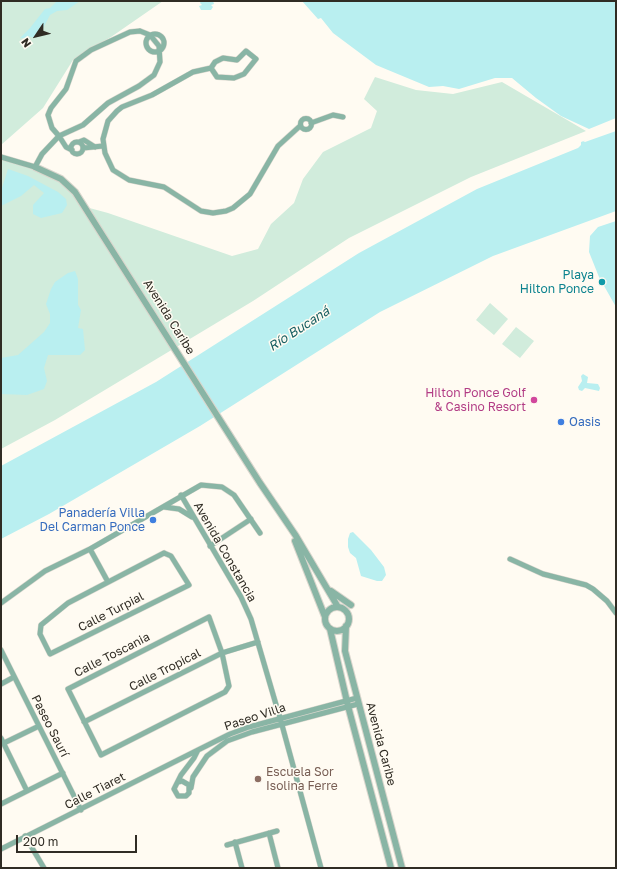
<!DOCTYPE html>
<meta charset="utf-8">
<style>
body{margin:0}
#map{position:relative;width:617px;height:869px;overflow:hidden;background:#fffbf2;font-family:"Golos Text",sans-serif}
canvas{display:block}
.frame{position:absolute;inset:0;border:2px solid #302c24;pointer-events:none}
.north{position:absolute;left:16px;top:16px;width:40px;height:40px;-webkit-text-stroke:3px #fffbf2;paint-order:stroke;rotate:235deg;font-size:11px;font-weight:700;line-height:16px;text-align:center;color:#302c24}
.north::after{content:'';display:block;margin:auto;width:14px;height:18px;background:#302c24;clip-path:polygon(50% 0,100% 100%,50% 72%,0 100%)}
.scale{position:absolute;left:16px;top:835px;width:121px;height:18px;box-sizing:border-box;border:2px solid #302c24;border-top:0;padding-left:5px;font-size:12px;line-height:14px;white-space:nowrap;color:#302c24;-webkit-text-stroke:3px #fffbf2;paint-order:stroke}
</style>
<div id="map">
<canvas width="617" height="869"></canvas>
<div class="frame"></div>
<div class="north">N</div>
<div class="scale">200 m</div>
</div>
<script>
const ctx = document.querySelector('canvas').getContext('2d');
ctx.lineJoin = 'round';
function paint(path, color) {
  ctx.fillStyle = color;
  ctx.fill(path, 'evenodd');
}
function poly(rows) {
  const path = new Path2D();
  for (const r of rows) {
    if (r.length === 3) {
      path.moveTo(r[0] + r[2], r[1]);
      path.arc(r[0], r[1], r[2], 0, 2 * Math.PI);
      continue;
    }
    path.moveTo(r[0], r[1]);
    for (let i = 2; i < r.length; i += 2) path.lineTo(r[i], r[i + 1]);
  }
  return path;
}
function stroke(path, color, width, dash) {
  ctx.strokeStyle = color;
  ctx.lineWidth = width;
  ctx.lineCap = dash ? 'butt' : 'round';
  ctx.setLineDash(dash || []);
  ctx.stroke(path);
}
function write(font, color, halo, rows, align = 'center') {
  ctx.font = font + ' "Golos Text",sans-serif';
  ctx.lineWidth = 3;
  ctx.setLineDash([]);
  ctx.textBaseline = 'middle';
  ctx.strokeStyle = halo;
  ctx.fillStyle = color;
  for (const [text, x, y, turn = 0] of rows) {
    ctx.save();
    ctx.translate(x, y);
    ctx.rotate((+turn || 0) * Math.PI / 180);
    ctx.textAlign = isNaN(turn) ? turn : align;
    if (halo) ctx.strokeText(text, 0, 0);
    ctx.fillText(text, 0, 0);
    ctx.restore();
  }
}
paint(poly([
 [1,1,163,1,111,37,73,60,43,108,1,145],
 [375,77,416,90,453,94,502,82,586,131,471,177,349,238,253,301,55,420,1,449,1,160,43,170,53,176,72,192,82,206,108,213,232,256,258,249,271,224,294,203,303,179,323,152,371,128,377,111,364,99],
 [490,303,508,319,494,335,476,320],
 [516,327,534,341,520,358,502,344]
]), '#d1ecdc');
paint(poly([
 [57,1,80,1,67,10,57,11,50,15,39,36,34,38,28,36,26,38,20,38,30,28,45,9,50,8],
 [201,1,213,1,214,4,211,5,213,7,211,10,201,10,199,6,202,5,200,3],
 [302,1,616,1,616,118,589,129,561,116,536,98,512,78,495,78,459,89,443,86,429,87,376,65,333,33,321,18,318,19],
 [616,129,616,211,493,256,380,312,200,426,49,514,1,539,1,466,156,382,359,253,477,189,578,148,581,145,581,142],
 [8,169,28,176,58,192,66,199,67,205,62,213,41,218,33,214,33,205,44,193,34,185,21,196,1,206,1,191],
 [616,221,616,307,599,277,589,252,590,236,598,227],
 [75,271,78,279,78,305,81,310,78,328,83,329,85,350,80,355,48,355,44,368,47,381,44,389,27,395,1,394,1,358,18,355,44,332,50,323,50,314,46,304,51,289,55,282,68,273],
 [583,374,588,377,587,383,598,384,600,388,599,391,585,388,582,391,579,390,578,387,582,381,581,376],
 [353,532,371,550,384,567,386,575,382,581,377,581,361,576,356,558,350,553,348,547,348,539,350,533]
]), '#b9eff0');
paint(poly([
 [616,127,616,131,585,142,583,141]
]), '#fffbf2');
const minor = poly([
 [140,31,150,35,159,46,160,62,154,75,139,86,108,103,83,125,59,136,52,128,48,115,51,108,66,89,76,61,91,50,130,32,140,31],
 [155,43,9],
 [211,68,215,62,223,58,237,60,246,51,256,59,244,74,234,78,217,77,211,68,193,72,152,95,122,107,117,111,108,121,103,139,105,153,113,170,129,180,164,187,201,211,213,213,226,211,233,208,250,194,278,146,300,126],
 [306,124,5.5],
 [311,123,333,115,343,117],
 [79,142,84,140,95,147],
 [77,148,6],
 [83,148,103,146],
 [1,157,35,167,42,154,59,136,66,147,72,150],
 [181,495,241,597,251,619,282,725,321,868],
 [164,507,179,509,192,517],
 [210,546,251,519],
 [90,549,108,582],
 [164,553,171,556,189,585,50,654,40,634,41,625,68,603,164,553],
 [510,559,543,574,586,585,593,589,607,601,616,613],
 [1,603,45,571,90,549,201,485,222,487,234,495,260,533],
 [209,617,222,653,229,686,225,692,101,755,68,689,209,617],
 [1,650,81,810],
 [1,684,14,677],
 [84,722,222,653,258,642],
 [1,738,27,791],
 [4,743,39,726],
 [178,782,182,781,189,785,189,793,186,796,178,796,174,789,181,775,194,758,198,750,230,734,249,727,357,698],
 [191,788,193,777,207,756,227,741,252,732,358,704],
 [1,804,63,773],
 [269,833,278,868],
 [25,836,44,868],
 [235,842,242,868],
 [227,845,277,831],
 [1,849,198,750]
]);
const tertiary = poly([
 [35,167,61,179,75,192,260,483,296,536,338,607],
 [295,541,325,617],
 [331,591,351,605],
 [337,619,12],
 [346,626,345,651,402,868],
 [330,629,348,706,391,868]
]);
stroke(minor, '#dad6cd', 6);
stroke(tertiary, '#dad6cd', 8);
stroke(minor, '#89b5a5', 5);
stroke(tertiary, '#89b5a5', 6);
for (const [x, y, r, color] of [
 [602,282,4,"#0f9aa8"],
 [534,400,4,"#d1479c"],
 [561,422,4,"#3f7fe0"],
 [153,520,4,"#3f7fe0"],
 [258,779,4,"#8d6e63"]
]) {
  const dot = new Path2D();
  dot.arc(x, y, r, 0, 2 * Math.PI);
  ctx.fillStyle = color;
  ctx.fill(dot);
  stroke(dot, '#fffbf2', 1.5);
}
write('12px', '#0d838f', '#fffbf2', [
 ["Playa",594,275],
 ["Hilton Ponce",594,289]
], 'right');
write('12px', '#302c24', '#fffbf2', [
 ["Avenida Caribe",169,317,58],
 ["Avenida Constancia",225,552,60],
 ["Calle Turpial",111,612,-27],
 ["Calle Toscania",112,655,-27],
 ["Calle Tropical",165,670,-27],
 ["Paseo Villa",255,717,-18],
 ["Paseo Saurí",50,726,63],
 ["Avenida Caribe",381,744,75],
 ["Calle Tiaret",95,791,-27]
]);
write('12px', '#b23c85', '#fffbf2', [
 ["Hilton Ponce Golf",526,393],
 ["& Casino Resort",526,407]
], 'right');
write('12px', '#366cbe', '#fffbf2', [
 ["Oasis",569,422],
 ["Panadería Villa",145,513,"right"],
 ["Del Carman Ponce",145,527,"right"]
], 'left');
write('12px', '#785e54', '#fffbf2', [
 ["Escuela Sor",266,772],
 ["Isolina Ferre",266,786]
], 'left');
write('italic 13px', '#186063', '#fffbf2', [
 ["Río Bucaná",299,329,-33]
]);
</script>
